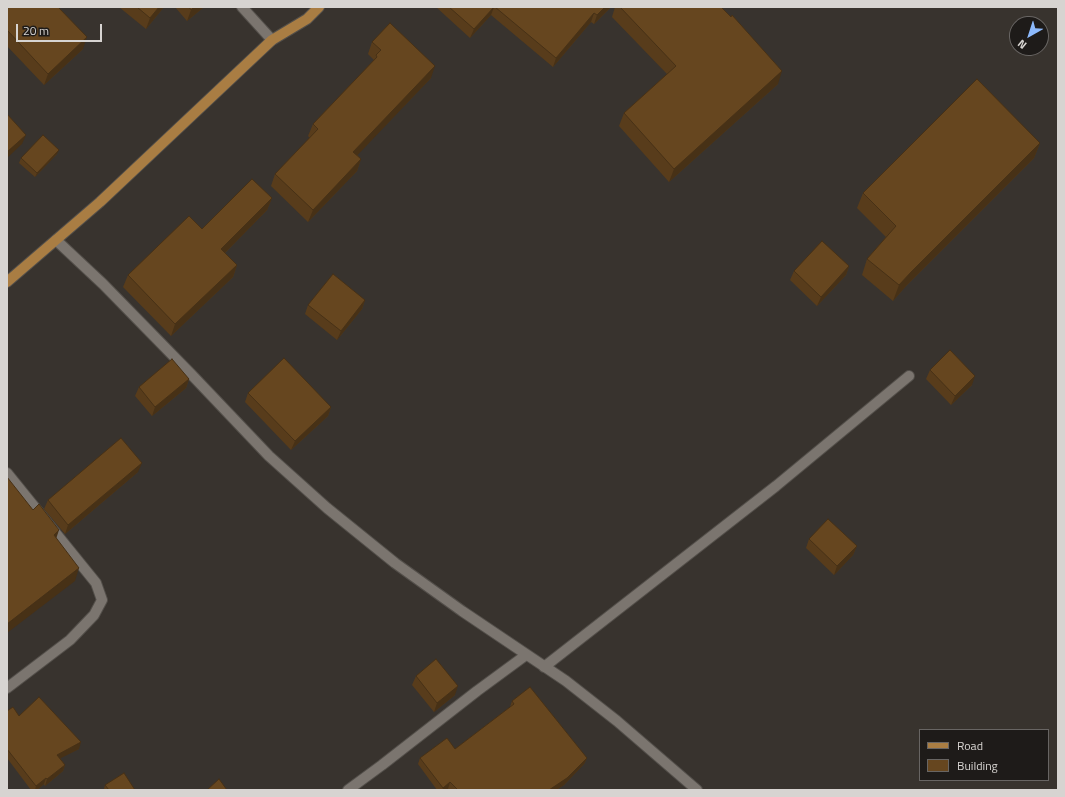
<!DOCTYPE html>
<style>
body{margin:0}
#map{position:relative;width:1065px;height:797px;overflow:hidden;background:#38332e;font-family:"Titillium Web",sans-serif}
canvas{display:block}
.frame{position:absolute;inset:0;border:8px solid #d7d4d1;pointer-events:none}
.legend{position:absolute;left:919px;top:729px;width:130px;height:52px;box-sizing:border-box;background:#1e1b19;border:1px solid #686563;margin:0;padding:5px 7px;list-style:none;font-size:12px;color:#d7d4d1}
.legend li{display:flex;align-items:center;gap:8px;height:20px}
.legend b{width:20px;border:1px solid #686563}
.north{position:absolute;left:1009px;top:16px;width:40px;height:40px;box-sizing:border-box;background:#1e1b19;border:1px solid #686563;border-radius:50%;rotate:219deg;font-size:11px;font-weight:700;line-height:16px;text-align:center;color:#d7d4d1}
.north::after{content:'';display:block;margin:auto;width:14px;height:18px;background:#8cb9fc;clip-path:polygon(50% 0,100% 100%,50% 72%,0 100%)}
.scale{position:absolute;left:16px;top:24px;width:86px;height:18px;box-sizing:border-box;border:2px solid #d7d4d1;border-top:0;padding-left:5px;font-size:12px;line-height:14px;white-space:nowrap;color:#d7d4d1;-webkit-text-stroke:3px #1e1b19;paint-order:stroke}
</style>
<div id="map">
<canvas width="1065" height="797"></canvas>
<div class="frame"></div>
<ul class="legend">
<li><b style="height:5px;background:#a97d43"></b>Road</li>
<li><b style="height:11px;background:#66461f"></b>Building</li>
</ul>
<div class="north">N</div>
<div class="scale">20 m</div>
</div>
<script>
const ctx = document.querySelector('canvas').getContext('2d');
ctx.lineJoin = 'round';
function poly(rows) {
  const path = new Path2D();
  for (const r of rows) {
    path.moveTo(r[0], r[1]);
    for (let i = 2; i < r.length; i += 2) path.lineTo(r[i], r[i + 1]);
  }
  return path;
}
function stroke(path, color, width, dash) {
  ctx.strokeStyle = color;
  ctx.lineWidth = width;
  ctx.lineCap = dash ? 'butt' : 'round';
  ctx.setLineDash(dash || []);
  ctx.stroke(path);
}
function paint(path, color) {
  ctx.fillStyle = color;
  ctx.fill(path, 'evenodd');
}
const minor = poly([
 [242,7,272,40],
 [56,240,103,284,191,374,269,456,327,508,395,563,462,611,566,681,617,721,697,790],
 [7,473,96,583,102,600,94,615,70,640,7,688],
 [544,667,776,486,909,376],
 [348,790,382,765,477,691,526,655]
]);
const primary = poly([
 [7,282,100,202,272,40,307,19,319,7]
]);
stroke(minor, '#534f4a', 12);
stroke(primary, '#534f4a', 12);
stroke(minor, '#7b756f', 10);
stroke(primary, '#a97d43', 10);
paint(poly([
 [7,7,83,49,44,85,7,46],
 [119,7,164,7,146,29],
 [175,7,204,7,187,21],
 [436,7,611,7,594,24,591,22,553,67,491,15,470,38],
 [615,7,721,7,778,84,669,182,619,126,624,113,667,74,612,17],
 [372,42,431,78,357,155,361,159,357,171,308,222,271,186,275,174,310,138,308,136,313,124,374,60,368,54],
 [1040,143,1034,158,906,286,893,301,862,275,867,259,886,237,857,208,863,193],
 [57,154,35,177,19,163,21,158],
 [272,198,267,210,225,253,237,265,233,277,171,336,123,287,128,275,202,229],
 [849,266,846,275,817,306,790,280,794,271],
 [365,300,362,309,337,340,305,314,308,305],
 [930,370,972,385,951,405,926,379],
 [189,379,186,388,152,416,135,396,139,387],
 [248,393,331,407,328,416,291,450,245,402],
 [138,472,65,534,44,509,48,500],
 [809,539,857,546,853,555,834,575,806,548],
 [416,676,455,695,434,712,412,685],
 [512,701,587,758,584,764,564,785,556,790,449,790,448,789,447,790,437,790,418,764,420,758,455,749,510,707],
 [7,711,19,716,79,749,60,758,65,765,63,771,45,786,44,784,37,790,31,790,7,758],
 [105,785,135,790,104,790,104,789]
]), '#583c1b');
paint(poly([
 [159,7,164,7,146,29,150,18],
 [194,7,204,7,187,21,191,10],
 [494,7,491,15,470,38,474,29],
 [605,7,611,7,594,24,597,15],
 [594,13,591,22,553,67,556,58],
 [87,37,83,49,44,85,48,74],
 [435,66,431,78,349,164,353,152],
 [782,71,778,84,669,182,674,169],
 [26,135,22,144,7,158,7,152],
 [1040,143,1034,158,906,286,893,301,899,285,912,271],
 [59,150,57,154,35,177,37,173],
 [361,159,357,171,308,222,313,210],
 [272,198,267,210,217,261,221,249],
 [237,265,233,277,171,336,175,324],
 [849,266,846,275,817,306,821,297],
 [365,300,362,309,337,340,341,331],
 [975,376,972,385,951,405,955,396],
 [189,379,186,388,152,416,155,407],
 [331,407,328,416,291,450,295,441],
 [142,463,138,472,65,534,68,525],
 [59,530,55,542,54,535],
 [857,546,853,555,834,575,837,566],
 [79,568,75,581,7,633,7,624],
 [458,686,455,695,434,712,437,703],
 [81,742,79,749,55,761,57,755],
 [587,758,584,764,564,785,556,790,549,790],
 [65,765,63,771,45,786,47,779],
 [46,778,44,784,37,790,35,790,36,786],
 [450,782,448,789,447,790,442,790,443,788]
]), '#473116');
const building = poly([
 [7,7,58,7,87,37,48,74,7,30,7,7],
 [137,7,159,7,150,18,137,7],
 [189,7,194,7,191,10,189,7],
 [449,7,494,7,474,29,449,7],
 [495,7,605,7,597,15,594,13,556,58,495,7],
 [620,7,721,7,731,17,732,15,782,71,674,169,624,113,676,66,620,7],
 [390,23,435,66,353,152,361,159,313,210,275,174,318,129,313,124,377,57,376,55,381,50,372,42,390,23],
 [977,79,1040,143,912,271,899,285,867,259,896,226,863,193,977,79],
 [7,114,26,135,7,152,7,114],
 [43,135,59,150,37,173,21,158,43,135],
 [252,179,272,198,221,249,237,265,175,324,128,275,189,216,202,229,252,179],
 [822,241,849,266,821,297,794,271,822,241],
 [333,274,365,300,341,331,308,305,333,274],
 [950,350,975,376,955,396,930,370,950,350],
 [284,358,331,407,295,441,248,393,284,358],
 [172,359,189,379,155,407,139,387,172,359],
 [121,438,142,463,68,525,48,500,121,438],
 [7,477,33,510,39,504,59,530,54,535,79,568,7,624,7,477],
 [828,519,857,546,837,566,809,539,828,519],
 [436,659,458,686,437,703,416,676,436,659],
 [530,687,587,758,567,778,549,790,458,790,450,782,443,788,420,758,447,738,455,749,514,704,512,701,530,687],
 [39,697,81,742,57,755,65,765,47,779,46,778,36,786,7,749,7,711,13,707,19,716,39,697],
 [124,773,135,790,109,790,105,785,124,773],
 [219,779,227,790,207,790,219,779]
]);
paint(building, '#66461f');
stroke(building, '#473116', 1);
</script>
